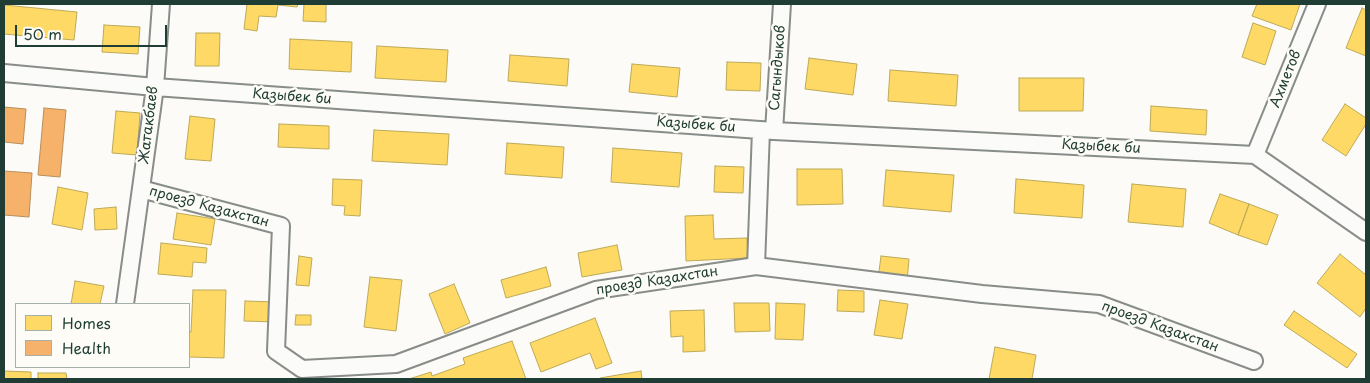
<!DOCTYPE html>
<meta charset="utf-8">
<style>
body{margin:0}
#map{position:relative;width:1370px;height:383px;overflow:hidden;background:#fcfbf8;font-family:"Playpen Sans",sans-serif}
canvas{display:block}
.frame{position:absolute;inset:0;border:5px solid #1f3d34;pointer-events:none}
.legend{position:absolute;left:15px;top:303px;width:175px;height:65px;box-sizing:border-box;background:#fdfcf7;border:1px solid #a4b0a9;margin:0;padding:6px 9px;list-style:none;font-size:15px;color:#1f3d34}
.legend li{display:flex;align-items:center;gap:10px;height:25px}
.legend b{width:25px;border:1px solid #a4b0a9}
.scale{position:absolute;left:15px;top:25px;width:152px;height:22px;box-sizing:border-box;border:2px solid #1f3d34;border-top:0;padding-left:6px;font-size:15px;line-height:18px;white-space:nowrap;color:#1f3d34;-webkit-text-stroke:4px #fdfcf7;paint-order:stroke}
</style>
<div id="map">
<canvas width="1370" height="383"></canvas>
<div class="frame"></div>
<ul class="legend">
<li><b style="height:14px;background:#ffd966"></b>Homes</li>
<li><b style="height:14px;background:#f6b26b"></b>Health</li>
</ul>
<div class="scale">50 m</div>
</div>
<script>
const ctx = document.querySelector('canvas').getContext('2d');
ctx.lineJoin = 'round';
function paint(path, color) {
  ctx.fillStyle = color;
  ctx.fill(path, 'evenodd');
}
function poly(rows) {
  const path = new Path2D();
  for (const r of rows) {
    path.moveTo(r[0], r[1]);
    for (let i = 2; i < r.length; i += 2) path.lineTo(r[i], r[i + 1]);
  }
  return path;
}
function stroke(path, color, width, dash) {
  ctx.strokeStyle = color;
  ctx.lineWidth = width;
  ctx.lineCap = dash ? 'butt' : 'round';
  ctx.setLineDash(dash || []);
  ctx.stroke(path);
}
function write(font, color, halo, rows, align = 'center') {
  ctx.font = font + ' "Playpen Sans",sans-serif';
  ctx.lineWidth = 5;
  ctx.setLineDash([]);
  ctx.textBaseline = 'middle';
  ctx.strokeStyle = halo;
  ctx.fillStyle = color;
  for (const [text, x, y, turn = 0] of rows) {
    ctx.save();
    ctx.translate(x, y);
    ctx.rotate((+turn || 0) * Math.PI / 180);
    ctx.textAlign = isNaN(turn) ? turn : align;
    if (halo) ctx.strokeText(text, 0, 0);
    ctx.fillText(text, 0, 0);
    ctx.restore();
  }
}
const homes = poly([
 [247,4,298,4,297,7,278,5,276,17,259,16,257,31,244,29,247,4],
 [304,4,326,4,326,22,303,21,304,4],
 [1257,4,1300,4,1291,30,1252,16,1257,4],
 [4,5,77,12,74,40,4,34,4,5],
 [1362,8,1366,10,1366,56,1346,48,1362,8],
 [1253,23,1276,31,1265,65,1242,57,1253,23],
 [104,25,140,27,138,54,102,52,104,25],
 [196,33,220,33,219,66,195,66,196,33],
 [290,39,352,42,351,72,289,69,290,39],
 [377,46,448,50,446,82,375,78,377,46],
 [510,55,569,59,567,86,508,81,510,55],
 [809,58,857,64,853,95,805,89,809,58],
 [727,62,761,63,760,91,726,90,727,62],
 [632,64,680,68,677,97,629,92,632,64],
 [890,70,958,75,956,106,888,101,890,70],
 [1019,78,1084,78,1083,111,1019,111,1019,78],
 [1345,104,1366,118,1366,124,1346,156,1322,140,1345,104],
 [1151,106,1207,110,1206,135,1150,131,1151,106],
 [116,111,140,113,137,155,112,153,116,111],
 [190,116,215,119,211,161,185,159,190,116],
 [279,124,329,126,329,149,278,147,279,124],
 [374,130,449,134,447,165,372,161,374,130],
 [507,143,564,147,562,178,505,174,507,143],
 [613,148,682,153,679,187,611,182,613,148],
 [715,166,744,167,743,193,714,192,715,166],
 [797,169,842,169,843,204,797,205,797,169],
 [886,170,954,175,951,212,883,206,886,170],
 [333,179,362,180,360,216,344,215,345,206,332,205,333,179],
 [1016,179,1084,185,1082,218,1014,213,1016,179],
 [1132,184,1186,189,1183,227,1128,222,1132,184],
 [58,187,88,193,82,230,52,224,58,187],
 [1220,194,1249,204,1238,235,1209,223,1220,194],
 [1249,204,1278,215,1267,245,1238,235,1249,204],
 [116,207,117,229,95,230,94,209,116,207],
 [177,213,215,219,211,245,173,239,177,213],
 [713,215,714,239,747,238,748,258,686,261,685,216,713,215],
 [161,243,207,248,206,263,193,262,192,277,158,274,161,243],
 [617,245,622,270,582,277,578,253,617,245],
 [1340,254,1366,275,1366,308,1360,317,1317,283,1340,254],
 [299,256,312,258,309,286,296,285,299,256],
 [881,256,909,259,907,282,878,279,881,256],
 [546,267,551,286,506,298,501,280,546,267],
 [370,277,402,280,396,331,364,327,370,277],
 [75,281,104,286,100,304,71,304,75,281],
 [454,284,470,323,445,334,429,294,454,284],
 [193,290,226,290,224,358,189,357,189,332,191,332,193,290],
 [838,290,864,291,864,312,837,311,838,290],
 [880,300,908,304,902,339,874,335,880,300],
 [245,301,277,302,277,322,244,321,245,301],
 [734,303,769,303,770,331,735,332,734,303],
 [776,303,805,304,803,340,775,339,776,303],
 [704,310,705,351,683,352,683,336,671,337,670,311,704,310],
 [1294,311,1357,354,1347,368,1284,325,1294,311],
 [296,315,311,315,311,325,295,325,296,315],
 [595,318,612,363,596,369,590,353,541,372,530,343,595,318],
 [512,341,526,379,409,379,431,372,432,376,465,364,463,358,512,341],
 [995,347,1036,355,1032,379,989,379,995,347],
 [4,371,31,372,31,379,4,379,4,371],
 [641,371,642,379,600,379,600,378,641,371],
 [38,373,66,373,67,379,38,379,38,373]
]);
paint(homes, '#ffd966');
stroke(homes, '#bcaa57', 1);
const health = poly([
 [4,107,26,109,23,144,4,142,4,107],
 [44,108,66,110,60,177,38,175,44,108],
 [4,171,32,173,29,217,4,215,4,171]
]);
paint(health, '#f6b26b');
stroke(health, '#b68f5a', 1);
const minor = poly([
 [4,73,155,87,774,131,1255,155,1366,232],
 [774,131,782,4],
 [1255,155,1317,4],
 [141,189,281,226,276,351,302,369,396,364,596,290,756,266,982,294,1099,304,1254,361],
 [756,266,761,130],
 [125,304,155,87,161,4]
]);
stroke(minor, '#888d8a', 20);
stroke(minor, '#fbfbf9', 16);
write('14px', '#1f3d34', '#fdfcf7', [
 ["Сагындыков",778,68,-86],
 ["Ахметов",1286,79,-68],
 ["Казыбек би",292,97,4],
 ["Жатакбаев",149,125,-83],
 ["Казыбек би",696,125,4],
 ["Казыбек би",1101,147,3],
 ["проезд Казахстан",209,207,15],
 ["проезд Казахстан",657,281,-9],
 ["проезд Казахстан",1160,327,20]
]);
</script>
